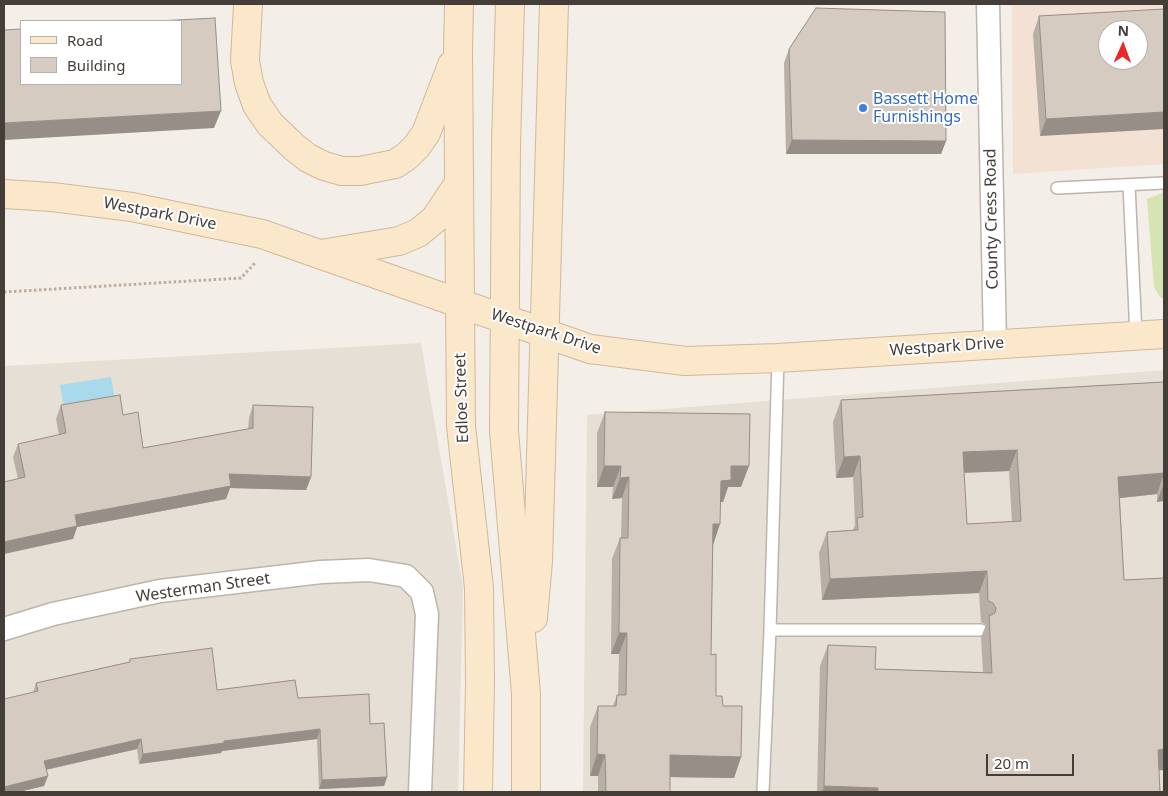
<!DOCTYPE html>
<style>
body{margin:0}
#map{position:relative;width:1168px;height:796px;overflow:hidden;background:#f3eee8;font-family:"Noto Sans",sans-serif}
canvas{display:block}
.frame{position:absolute;inset:0;border:5px solid #453d37;pointer-events:none}
.legend{position:absolute;left:20px;top:20px;width:162px;height:65px;box-sizing:border-box;background:#fff;border:1px solid #b5b1af;margin:0;padding:6px 9px;list-style:none;font-size:15px;color:#453d37}
.legend li{display:flex;align-items:center;gap:10px;height:25px}
.legend b{width:25px;border:1px solid #b5b1af}
.north{position:absolute;left:1098px;top:20px;width:50px;height:50px;box-sizing:border-box;background:#fff;border:1px solid #b5b1af;border-radius:50%;rotate:2deg;font-size:14px;font-weight:700;line-height:20px;text-align:center;color:#453d37}
.north::after{content:'';display:block;margin:auto;width:18px;height:22px;background:#ea2729;clip-path:polygon(50% 0,100% 100%,50% 72%,0 100%)}
.scale{position:absolute;left:986px;top:754px;width:88px;height:22px;box-sizing:border-box;border:2px solid #453d37;border-top:0;padding-left:6px;font-size:15px;line-height:18px;white-space:nowrap;color:#453d37;-webkit-text-stroke:4px #fff;paint-order:stroke}
</style>
<div id="map">
<canvas width="1168" height="796"></canvas>
<div class="frame"></div>
<ul class="legend">
<li><b style="height:6px;background:#fbe7ca"></b>Road</li>
<li><b style="height:14px;background:#d6cbc1"></b>Building</li>
</ul>
<div class="north">N</div>
<div class="scale">20 m</div>
</div>
<script>
const ctx = document.querySelector('canvas').getContext('2d');
ctx.lineJoin = 'round';
function paint(path, color) {
  ctx.fillStyle = color;
  ctx.fill(path, 'evenodd');
}
function poly(rows) {
  const path = new Path2D();
  for (const r of rows) {
    path.moveTo(r[0], r[1]);
    for (let i = 2; i < r.length; i += 2) path.lineTo(r[i], r[i + 1]);
  }
  return path;
}
function stroke(path, color, width, dash) {
  ctx.strokeStyle = color;
  ctx.lineWidth = width;
  ctx.lineCap = dash ? 'butt' : 'round';
  ctx.setLineDash(dash || []);
  ctx.stroke(path);
}
function write(font, color, halo, rows, align = 'center') {
  ctx.font = font + ' "Noto Sans",sans-serif';
  ctx.lineWidth = 4;
  ctx.setLineDash([]);
  ctx.textBaseline = 'middle';
  ctx.strokeStyle = halo;
  ctx.fillStyle = color;
  for (const [text, x, y, turn = 0] of rows) {
    ctx.save();
    ctx.translate(x, y);
    ctx.rotate((+turn || 0) * Math.PI / 180);
    ctx.textAlign = isNaN(turn) ? turn : align;
    if (halo) ctx.strokeText(text, 0, 0);
    ctx.fillText(text, 0, 0);
    ctx.restore();
  }
}
paint(poly([
 [421,343,463,587,458,792,4,792,4,366],
 [1164,370,1164,792,583,792,587,415]
]), '#e6dfd6');
paint(poly([
 [1012,4,1164,4,1164,164,1013,174],
 [1108,30,1138,30,1138,60,1108,60]
]), '#f3e1d4');
paint(poly([
 [1164,192,1164,299,1160,297,1154,287,1147,199]
]), '#d6e4b3');
paint(poly([
 [111,377,115,400,64,409,60,385]
]), '#a8daeb');
const lane = poly([
 [1129,185,1136,335],
 [1057,188,1164,183],
 [770,630,778,358],
 [763,792,770,630,981,630]
]);
const street = poly([
 [988,4,995,344],
 [4,629,53,614,160,591,321,572,369,570,406,576,422,592,427,614,420,792]
]);
const secondary = poly([
 [248,4,245,61,249,83,257,105,270,124,294,147,308,158,324,166,342,171,360,171,395,164,407,156,417,146,426,133,452,65],
 [459,4,458,50,461,426,479,588,480,683,478,792],
 [510,4,506,145,504,431,526,694,526,792],
 [4,194,52,197,132,207,262,234,590,349,685,361,778,358,1164,334],
 [321,254,399,241,418,233,435,219,459,183],
 [533,618,538,561,554,4]
]);
stroke(lane, '#bdb4ab', 14);
stroke(street, '#bdb4ab', 25);
stroke(secondary, '#cfb99a', 30);
stroke(poly([
 [4,292,241,278,256,262]
]), '#bead9d', 3, [2.5, 2.5]);
stroke(lane, '#fff', 11);
stroke(street, '#fff', 22);
stroke(secondary, '#fbe7ca', 28);
paint(poly([
 [1164,9,1040,136,1033,34,1039,16],
 [789,49,946,141,941,154,786,154,784,63],
 [1164,382,1164,520,1163,501,1157,502,1157,494,1120,498,1124,580,1164,578,1164,770,1159,770,1160,792,817,792,820,666,828,645,875,669,983,672,981,637,986,625,985,624,981,622,979,593,822,600,819,553,827,532,853,530,855,525,853,477,836,478,833,422,841,400],
 [1009,471,1012,522,967,524,964,473],
 [61,405,123,415,143,448,248,429,249,418,253,405,311,477,306,490,230,488,226,499,77,527,73,539,18,479,13,457,18,444,59,435,56,419],
 [605,412,741,487,728,487,723,502,721,502,713,545,711,655,716,696,723,706,741,757,734,778,670,777,670,792,598,792,598,776,590,776,590,727,598,706,613,706,617,695,618,695,619,654,611,654,612,559,620,538,621,538,622,498,612,499,613,487,597,487,597,433],
 [130,659,217,690,298,698,370,724,387,777,384,786,319,789,317,739,222,751,221,753,139,764,137,749,46,770,44,786,18,792,4,792,33,693,36,683,129,662]
]), '#b8afa6');
paint(poly([
 [221,111,214,128,4,140,4,123],
 [1164,112,1164,129,1040,136,1046,119],
 [792,140,946,141,941,154,786,154],
 [1017,450,1009,471,955,473,963,452],
 [860,456,853,477,836,478,844,457],
 [604,466,621,466,613,487,597,487],
 [731,466,749,466,741,487,728,487,723,502,713,502,721,481],
 [1164,473,1157,494,1111,499,1118,477],
 [229,474,311,477,306,490,230,488,226,499,77,527,73,539,4,554,4,542,75,515],
 [629,477,622,498,612,499,620,478],
 [1164,483,1164,498,1163,501,1157,502],
 [713,524,720,524,713,545],
 [987,571,979,593,822,600,830,579],
 [619,633,627,633,619,654,611,654],
 [320,729,317,739,222,751,221,753,139,764,143,754,224,741],
 [141,739,137,749,40,771,44,761],
 [1164,749,1164,770,1150,771,1158,750],
 [597,754,605,755,598,776,590,776],
 [670,755,741,757,734,778,663,777],
 [48,776,44,786,18,792,4,792,4,787],
 [387,777,384,786,319,789,322,780],
 [824,786,878,788,877,792,822,792]
]), '#968e87');
const building = poly([
 [816,8,945,12,946,141,792,140,789,49,816,8],
 [1164,9,1164,112,1046,119,1039,16,1164,9],
 [1108,30,1138,30,1138,60,1108,60,1108,30],
 [215,18,221,111,4,123,4,30,21,29,21,84,181,84,181,21,157,21,215,18],
 [1164,382,1164,473,1118,477,1124,580,1164,578,1164,749,1158,750,1160,792,878,792,878,788,824,786,828,645,876,647,875,669,992,673,989,616,995,613,996,608,993,603,988,601,987,571,830,579,827,532,858,530,857,518,863,517,860,456,844,457,841,400,1164,382],
 [1017,450,1021,521,967,524,963,452,1017,450],
 [120,395,123,415,138,412,143,448,253,428,253,405,313,407,311,477,229,474,231,486,75,515,77,526,4,542,4,482,25,477,18,444,66,433,61,405,120,395],
 [605,412,750,414,749,466,731,466,731,480,721,481,720,524,713,524,711,655,716,654,716,696,722,696,723,706,742,706,741,757,670,755,670,792,606,792,605,755,597,754,598,706,616,706,617,695,626,695,627,633,619,633,620,538,628,538,629,477,620,478,621,466,604,466,605,412],
 [212,648,217,690,295,680,298,698,369,694,370,724,384,723,387,777,322,780,320,729,224,741,224,743,143,754,141,739,44,761,48,776,4,787,4,699,38,691,36,683,130,662,130,659,212,648]
]);
paint(building, '#d6cbc1');
stroke(building, '#968e87', 1);
for (const [x, y, r, color] of [
 [863,108,5,"#3f7fe0"]
]) {
  const dot = new Path2D();
  dot.arc(x, y, r, 0, 2 * Math.PI);
  ctx.fillStyle = color;
  ctx.fill(dot);
  stroke(dot, '#fff', 2);
}
write('16px', '#366cbe', '#fff', [
 ["Bassett Home",873,99],
 ["Furnishings",873,117]
], 'left');
write('16px', '#453d37', '#fff', [
 ["Westpark Drive",160,214,11],
 ["County Cress Road",992,219,-91],
 ["Westpark Drive",546,332,18],
 ["Westpark Drive",947,347,-4],
 ["Edloe Street",462,398,-92],
 ["Westerman Street",203,588,-8]
]);
</script>
